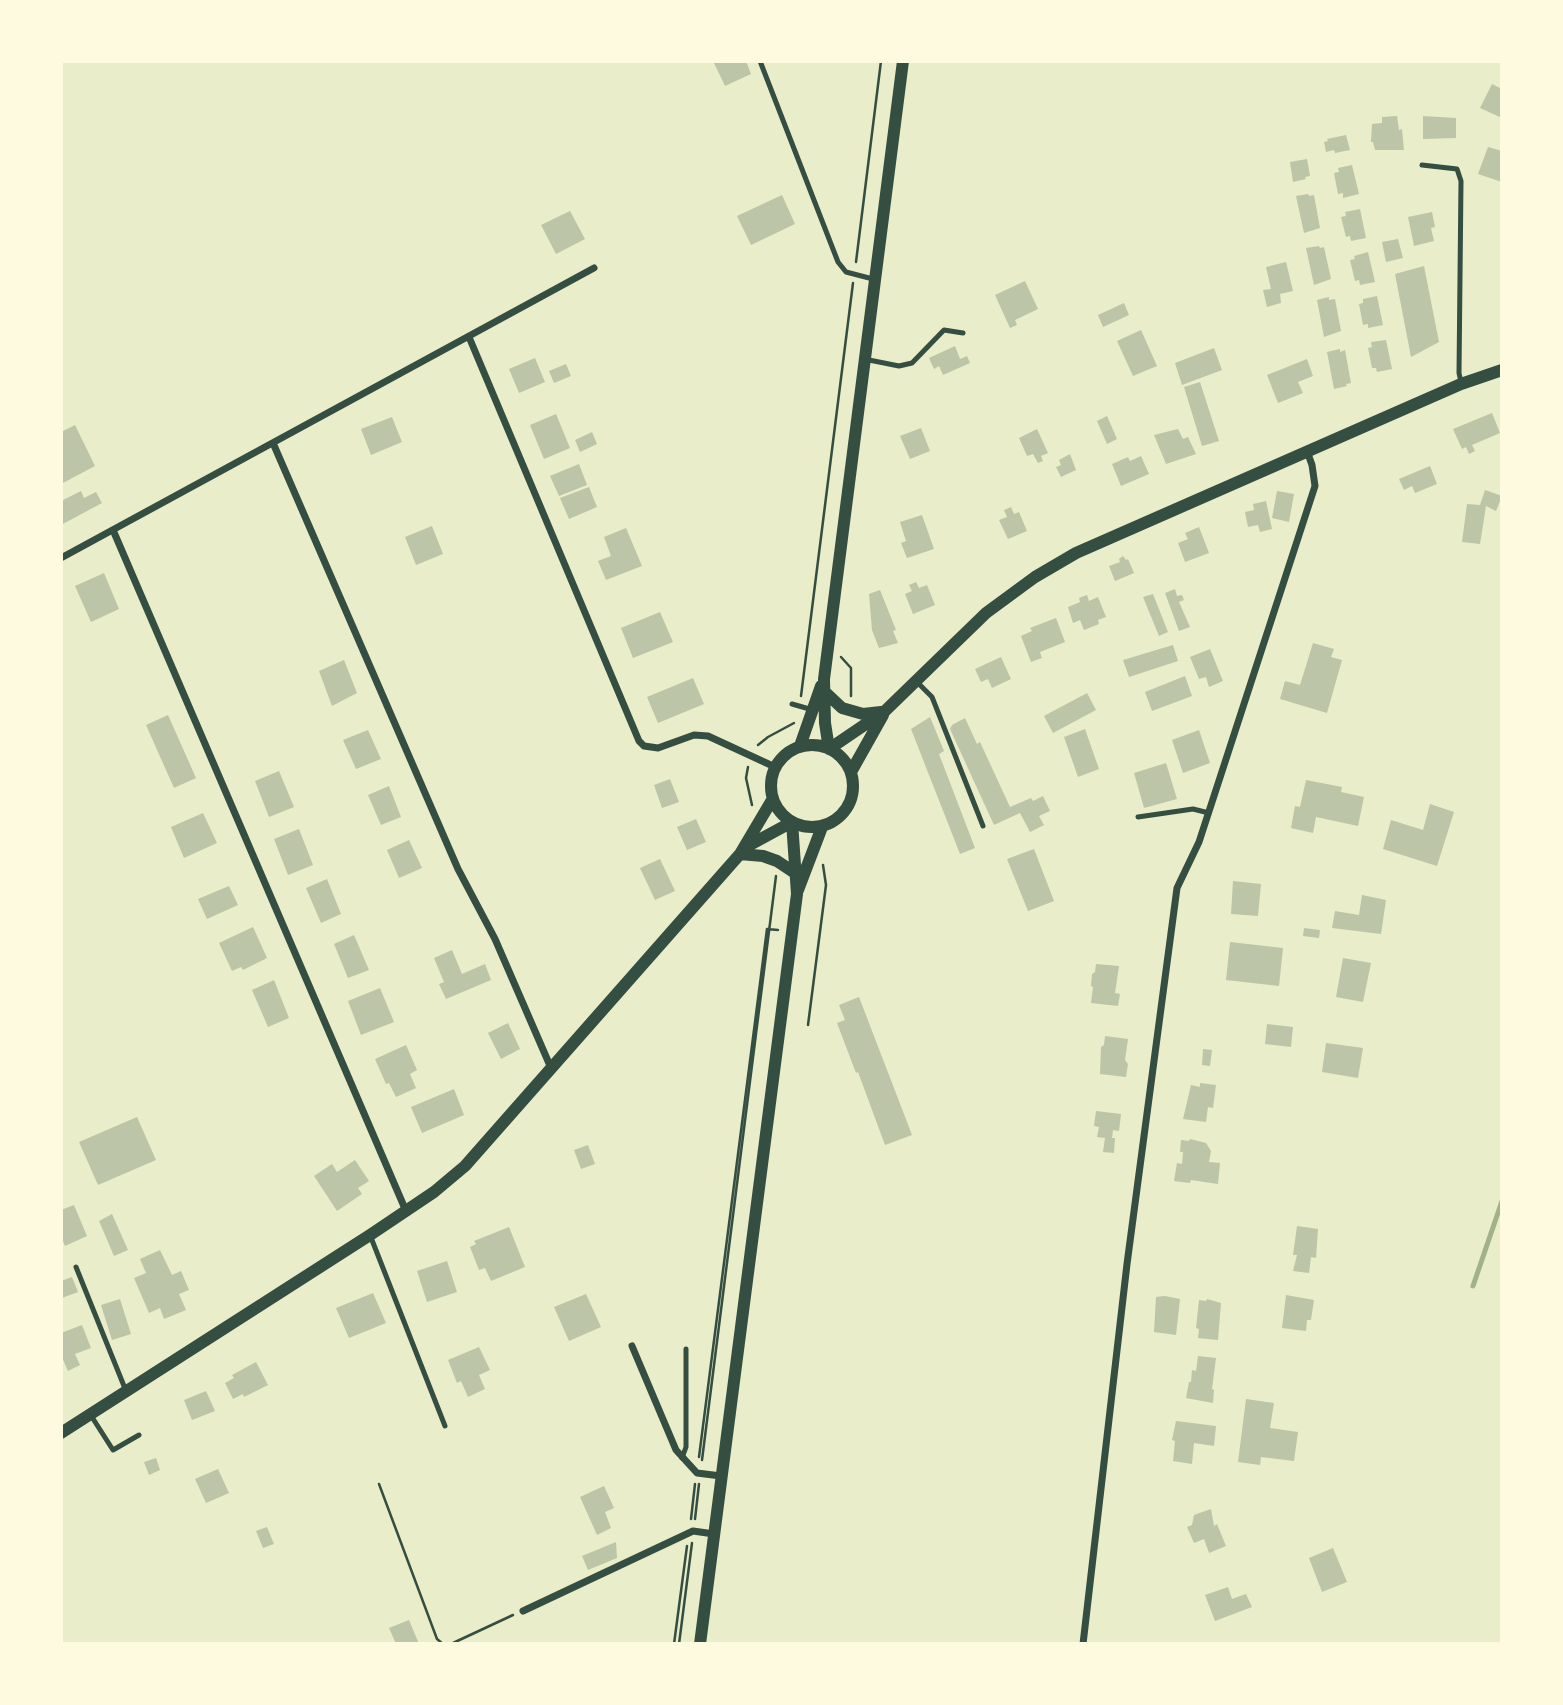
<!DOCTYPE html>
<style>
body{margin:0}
#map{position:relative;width:1563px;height:1705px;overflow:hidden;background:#e9edc9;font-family:Montserrat,sans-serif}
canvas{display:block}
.frame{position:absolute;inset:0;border:63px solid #fefae0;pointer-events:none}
</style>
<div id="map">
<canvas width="1563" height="1705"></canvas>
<div class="frame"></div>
</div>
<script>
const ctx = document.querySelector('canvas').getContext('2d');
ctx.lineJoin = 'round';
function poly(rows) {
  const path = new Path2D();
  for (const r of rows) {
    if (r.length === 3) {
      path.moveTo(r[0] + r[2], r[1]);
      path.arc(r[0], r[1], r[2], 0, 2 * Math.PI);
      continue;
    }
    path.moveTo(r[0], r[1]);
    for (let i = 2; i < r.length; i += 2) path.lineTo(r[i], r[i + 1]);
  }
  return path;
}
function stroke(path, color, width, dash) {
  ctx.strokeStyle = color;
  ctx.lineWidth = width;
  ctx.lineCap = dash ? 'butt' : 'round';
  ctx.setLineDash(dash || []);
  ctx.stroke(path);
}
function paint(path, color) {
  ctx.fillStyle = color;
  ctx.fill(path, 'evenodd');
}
stroke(poly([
 [1473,1286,1502,1201]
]), '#a3b18a', 5);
paint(poly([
 [713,61,746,61,751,74,725,86],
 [1492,84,1502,89,1502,118,1480,108],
 [1397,116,1399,130,1402,129,1404,150,1375,150,1373,142,1371,142,1372,124,1382,123,1382,117],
 [1423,116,1456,118,1456,138,1423,139],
 [1346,135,1350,150,1335,153,1334,150,1326,152,1324,142,1328,141,1327,139],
 [1488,147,1502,151,1502,182,1478,174],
 [1307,159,1310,176,1305,177,1306,179,1293,182,1290,162],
 [1352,165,1359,194,1343,198,1343,193,1338,194,1334,173,1339,172,1338,168],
 [1308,194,1309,196,1314,195,1320,228,1304,233,1296,196],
 [782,195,795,224,751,245,737,216],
 [1360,209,1366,238,1351,241,1350,236,1346,237,1341,217,1346,216,1345,212],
 [570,211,585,239,556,254,541,225],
 [1432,212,1435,227,1431,228,1434,241,1414,246,1408,217],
 [1398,239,1403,258,1386,262,1382,242],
 [1319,246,1320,248,1324,247,1331,279,1314,285,1306,248],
 [1368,252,1375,282,1360,285,1359,280,1355,281,1350,260,1355,259,1354,256],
 [1286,262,1293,291,1280,294,1281,303,1267,307,1263,290,1271,289,1266,267],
 [1424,266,1439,342,1411,357,1395,274],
 [1025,281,1038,309,1015,320,1017,325,1010,328,995,295],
 [1377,296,1383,325,1368,328,1368,324,1363,325,1359,304,1363,303,1363,299],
 [1329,297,1329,300,1335,299,1341,331,1324,337,1317,300],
 [1124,303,1129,315,1103,327,1098,315],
 [1141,330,1157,366,1133,376,1117,341],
 [1386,340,1392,369,1377,372,1376,368,1372,368,1368,348,1372,347,1371,342],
 [955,346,960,359,967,356,970,363,943,375,939,366,934,369,929,358],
 [1214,348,1222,370,1182,385,1175,363],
 [1340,349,1340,352,1345,350,1351,383,1346,384,1347,386,1334,389,1327,352],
 [535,358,545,382,519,393,509,369],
 [1307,359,1313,376,1298,382,1303,393,1278,403,1267,375],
 [566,364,571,376,554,383,549,371],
 [1200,382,1219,441,1202,446,1184,387],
 [1492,413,1500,433,1472,445,1475,451,1469,454,1466,447,1462,449,1453,429],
 [556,414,570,448,544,459,530,425],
 [1107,416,1117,439,1107,444,1097,421],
 [392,417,402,442,371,455,361,429],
 [75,425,95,466,61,484,61,432],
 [921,428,930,451,910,459,900,436],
 [1037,429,1048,453,1041,456,1043,461,1038,463,1033,454,1027,456,1019,438],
 [1178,429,1183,439,1188,437,1196,454,1166,464,1154,435],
 [592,432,597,444,580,452,575,440],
 [1070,454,1076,470,1061,477,1056,467,1061,465,1059,460],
 [1141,456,1149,474,1121,486,1112,464,1128,457,1130,461],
 [579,464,587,485,559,496,550,476],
 [1430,466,1437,484,1415,493,1412,486,1404,490,1399,479],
 [589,487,597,507,569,519,560,498],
 [1485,490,1502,496,1496,511,1486,506,1480,544,1462,542,1467,504,1480,505],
 [81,491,84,498,96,492,102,503,61,525,61,501],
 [1277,491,1294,494,1289,522,1272,518],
 [1266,501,1272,529,1260,532,1258,525,1248,527,1245,512,1254,510,1253,504],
 [1011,507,1014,514,1019,512,1027,531,1008,539,999,520,1007,517,1004,510],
 [922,515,934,549,907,558,901,543,906,541,900,522],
 [432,526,443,554,416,565,405,537],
 [1199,527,1209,553,1185,562,1178,543,1188,539,1185,533],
 [626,528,642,566,606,580,598,561,611,556,604,537],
 [1123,556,1126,560,1128,559,1134,573,1115,581,1109,566,1120,562,1119,559],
 [104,573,119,609,91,622,75,586],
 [916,582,919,588,927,585,935,605,913,614,905,594,912,591,909,585],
 [1175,589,1177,596,1182,595,1184,600,1179,602,1190,627,1179,631,1165,593],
 [880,590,896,630,893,631,898,643,879,648,872,630,869,594],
 [1153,594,1168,632,1159,636,1143,597],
 [1087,595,1089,601,1098,597,1106,617,1098,620,1099,624,1084,630,1080,620,1073,623,1068,607,1080,602,1079,598],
 [660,612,673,642,633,658,621,628],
 [1056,618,1065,642,1040,652,1042,658,1031,662,1021,636,1032,631,1030,628],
 [1313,643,1334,649,1331,657,1342,660,1327,713,1280,699,1285,681,1300,685],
 [1173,645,1178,661,1129,677,1123,660],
 [1210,649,1223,681,1209,687,1206,677,1199,679,1190,657],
 [1001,657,1011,679,992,688,988,679,981,682,975,669],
 [344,660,357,693,332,706,319,671],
 [1185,676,1192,696,1152,711,1145,692],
 [693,678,704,704,658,723,647,697],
 [1087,693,1096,710,1053,733,1044,716],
 [168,715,196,778,174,788,146,725],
 [930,717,944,751,939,754,975,848,960,854,911,729],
 [965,718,977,744,980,742,1010,807,1031,798,1033,801,1043,796,1050,811,1039,816,1044,825,1030,832,1020,813,994,825,950,729,952,725],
 [1085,729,1099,769,1078,777,1064,737],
 [368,730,381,759,356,769,343,740],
 [1199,730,1210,763,1183,773,1172,740],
 [1166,763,1177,799,1144,808,1134,773],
 [279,771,294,807,269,817,255,781],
 [670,779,679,802,662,808,654,785],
 [1306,780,1342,787,1341,792,1364,797,1358,826,1316,817,1313,833,1291,828,1295,806,1300,807],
 [389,786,401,817,381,825,368,795],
 [1430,804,1454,812,1437,866,1383,849,1391,820,1423,830],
 [203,813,217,843,184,858,171,827],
 [696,819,706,842,687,850,677,827],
 [299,829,313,865,288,875,274,839],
 [409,840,422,868,399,878,387,850],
 [1034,849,1054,901,1028,911,1007,859],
 [660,859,675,891,655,900,640,868],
 [327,879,341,914,321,923,306,888],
 [1233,881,1261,884,1258,916,1231,914],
 [229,886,238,905,207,919,198,899],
 [1362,895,1386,900,1381,934,1332,928,1335,911,1359,915],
 [253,927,267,958,243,970,241,967,232,971,219,943],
 [1304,928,1320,930,1319,938,1303,936],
 [354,935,369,970,348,978,334,944],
 [1230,942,1283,948,1279,986,1226,980],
 [452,950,462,974,485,964,491,980,446,999,439,984,444,982,434,958],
 [1343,958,1371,963,1363,1002,1336,997],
 [1096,964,1119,966,1115,993,1120,994,1118,1006,1091,1003,1093,987,1091,986,1092,974,1095,972],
 [274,980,289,1018,268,1027,252,990],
 [380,988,394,1022,361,1035,348,1001],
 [859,997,912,1135,885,1145,858,1072,856,1073,837,1023,845,1020,839,1005],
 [508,1023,520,1049,501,1059,488,1033],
 [1267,1024,1293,1027,1291,1047,1265,1044],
 [1105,1036,1128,1039,1125,1060,1128,1064,1126,1077,1100,1074,1101,1047,1104,1045],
 [1326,1043,1363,1048,1358,1078,1322,1072],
 [406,1045,417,1070,410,1074,416,1088,396,1097,389,1083,386,1084,375,1059],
 [1203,1049,1212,1050,1210,1066,1202,1065],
 [1200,1083,1216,1085,1213,1108,1208,1107,1206,1122,1183,1119,1191,1085,1200,1087],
 [454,1089,464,1115,422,1133,411,1107],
 [1096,1111,1121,1114,1119,1131,1113,1130,1112,1138,1115,1138,1114,1153,1103,1152,1105,1138,1097,1137,1099,1127,1094,1126],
 [137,1117,156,1160,98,1185,79,1142],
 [1190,1139,1206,1143,1211,1151,1209,1162,1220,1163,1218,1184,1191,1180,1190,1183,1174,1181,1177,1163,1182,1164,1183,1152,1180,1152,1181,1140,1189,1141],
 [588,1145,595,1164,581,1169,574,1150],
 [355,1160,369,1181,358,1188,362,1194,337,1211,314,1176,332,1164,337,1172],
 [74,1205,87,1236,65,1246,61,1236,61,1210],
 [112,1214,128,1250,114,1256,99,1221],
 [1297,1226,1318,1229,1316,1258,1311,1257,1309,1273,1293,1271,1297,1255,1293,1255],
 [509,1227,525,1267,491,1281,485,1268,479,1270,470,1247,476,1244,474,1241],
 [160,1250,172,1275,181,1271,189,1290,179,1294,186,1310,164,1319,160,1308,149,1313,134,1278,146,1273,140,1259],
 [447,1261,457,1292,427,1302,417,1271],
 [72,1277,78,1292,62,1298,61,1281],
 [373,1293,386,1323,349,1338,336,1308],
 [586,1294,601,1327,569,1341,554,1307],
 [1286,1295,1314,1300,1311,1320,1307,1320,1306,1331,1282,1328],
 [1165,1296,1180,1299,1176,1335,1154,1332,1156,1297],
 [120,1299,131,1334,112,1340,101,1305],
 [1207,1299,1221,1303,1218,1340,1198,1338,1199,1329,1196,1328,1199,1300,1206,1301],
 [82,1325,91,1348,75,1354,80,1365,68,1371,61,1355,61,1333],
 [479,1347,490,1370,479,1375,485,1389,468,1397,461,1381,457,1383,448,1360],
 [1198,1356,1216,1358,1212,1389,1214,1390,1213,1403,1186,1398,1189,1382,1191,1382,1192,1370,1196,1371],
 [256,1362,268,1385,244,1397,243,1394,233,1399,225,1383,234,1378,232,1375],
 [206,1391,215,1411,192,1420,184,1400],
 [1246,1399,1274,1403,1270,1428,1298,1432,1294,1461,1261,1457,1260,1465,1238,1462],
 [1176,1421,1216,1426,1214,1446,1194,1443,1192,1464,1173,1461,1175,1441,1172,1440],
 [156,1458,160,1470,149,1475,144,1462],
 [218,1469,229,1493,206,1503,195,1479],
 [604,1486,614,1508,605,1512,611,1528,597,1535,580,1497],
 [1211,1509,1214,1526,1217,1524,1226,1546,1209,1553,1204,1539,1194,1543,1187,1527,1192,1525,1194,1515],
 [267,1527,274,1544,263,1548,256,1531],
 [616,1542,617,1558,588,1570,582,1556],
 [1333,1548,1347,1582,1322,1592,1309,1558],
 [1228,1587,1232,1599,1246,1594,1252,1607,1215,1621,1205,1595],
 [409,1620,419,1644,396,1644,389,1628]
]), '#bcc5a7');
stroke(poly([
 [856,262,881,61],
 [841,657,851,668,851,696],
 [801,696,853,283],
 [758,745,768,737,794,723],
 [748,767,746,778,752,805],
 [808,1025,826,885,823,865],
 [699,1457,767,929,778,930],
 [702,1460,776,876],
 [379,1484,437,1639,443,1644],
 [691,1519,695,1484],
 [695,1519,699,1484],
 [444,1644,453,1643,513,1615],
 [674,1644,687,1546],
 [679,1644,692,1543]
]), '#344e41', 2.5);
stroke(poly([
 [760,61,838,262,846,272,873,279],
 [1422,165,1457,169,1461,181,1459,373,1461,382],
 [864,359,899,366,912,363,944,330,963,333],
 [916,681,932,697,983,826],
 [792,704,813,710],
 [1138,817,1193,809,1209,813],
 [370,1235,445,1426],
 [76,1267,126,1391],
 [90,1414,113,1450,139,1435],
 [682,1458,686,1447,686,1349]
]), '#344e41', 5);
stroke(poly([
 [469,337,639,741,644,746,658,748,694,735,708,736,775,767],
 [273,443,458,869,495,939,551,1068],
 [113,530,406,1211],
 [61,558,594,268],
 [632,1346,676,1450,697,1473,721,1476],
 [523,1611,693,1531,714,1534],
 [1083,1644,1127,1264,1177,888,1199,842,1315,486,1312,465,1307,451]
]), '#344e41', 7);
stroke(poly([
 [824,691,842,708,863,714,881,712],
 [812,786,41],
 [800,746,821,686],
 [829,749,885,711,986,613,1035,577,1076,553,1461,384,1502,370],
 [829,749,825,723,824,679,903,61],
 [851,772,883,715],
 [746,847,792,822],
 [740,854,763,856,777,861,795,873],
 [798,890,822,827],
 [61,1433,370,1235,434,1192,465,1166,740,854,772,800],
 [700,1644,797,894,792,822]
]), '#344e41', 12);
</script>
